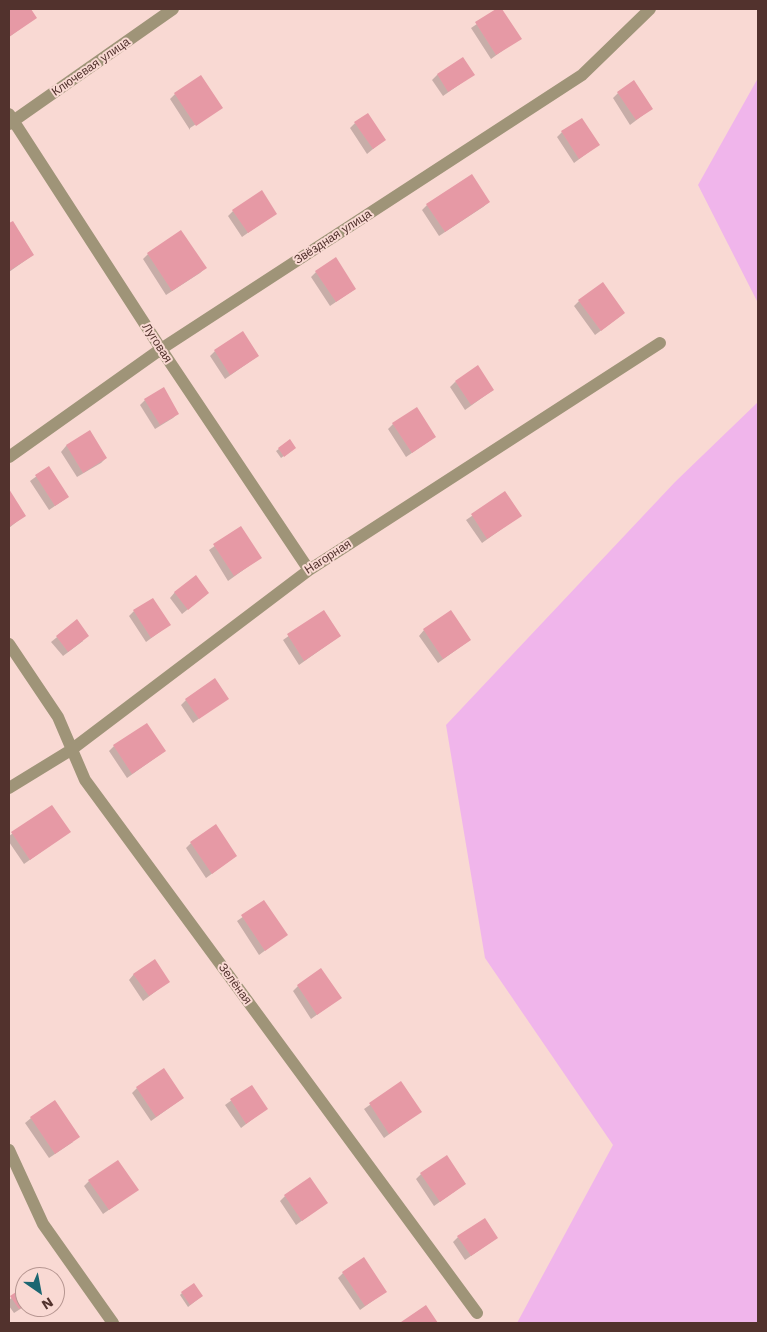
<!DOCTYPE html>
<meta charset="utf-8">
<style>
body{margin:0}
#map{position:relative;width:767px;height:1332px;overflow:hidden;background:#f9d9d3;font-family:"Work Sans",sans-serif}
canvas{display:block}
.frame{position:absolute;inset:0;border:10px solid #52322d;pointer-events:none}
.north{position:absolute;left:15px;top:1267px;width:50px;height:50px;box-sizing:border-box;background:#f9d9d3;border:1px solid #b69691;border-radius:50%;rotate:147deg;font-size:14px;font-weight:700;line-height:20px;text-align:center;color:#52322d}
.north::after{content:'';display:block;margin:auto;width:18px;height:22px;background:#1c6671;clip-path:polygon(50% 0,100% 100%,50% 72%,0 100%)}
</style>
<div id="map">
<canvas width="767" height="1332"></canvas>
<div class="frame"></div>
<div class="north">N</div>
</div>
<script>
const ctx = document.querySelector('canvas').getContext('2d');
ctx.lineJoin = 'round';
function paint(path, color) {
  ctx.fillStyle = color;
  ctx.fill(path, 'evenodd');
}
function poly(rows) {
  const path = new Path2D();
  for (const r of rows) {
    path.moveTo(r[0], r[1]);
    for (let i = 2; i < r.length; i += 2) path.lineTo(r[i], r[i + 1]);
  }
  return path;
}
function stroke(path, color, width, dash) {
  ctx.strokeStyle = color;
  ctx.lineWidth = width;
  ctx.lineCap = dash ? 'butt' : 'round';
  ctx.setLineDash(dash || []);
  ctx.stroke(path);
}
function write(font, color, halo, rows, align = 'center') {
  ctx.font = font + ' "Work Sans",sans-serif';
  ctx.lineWidth = 4;
  ctx.setLineDash([]);
  ctx.textBaseline = 'middle';
  ctx.strokeStyle = halo;
  ctx.fillStyle = color;
  for (const [text, x, y, turn = 0] of rows) {
    ctx.save();
    ctx.translate(x, y);
    ctx.rotate((+turn || 0) * Math.PI / 180);
    ctx.textAlign = isNaN(turn) ? turn : align;
    if (halo) ctx.strokeText(text, 0, 0);
    ctx.fillText(text, 0, 0);
    ctx.restore();
  }
}
paint(poly([
 [758,78,758,303,698,185],
 [758,402,758,1323,517,1323,613,1145,485,958,446,725,675,482]
]), '#f0b5eb');
paint(poly([
 [9,9,29,9,35,18,9,37],
 [499,9,501,9,520,38,491,59,471,28],
 [463,59,473,75,443,96,432,80,437,75],
 [618,93,651,109,630,125,613,98],
 [175,94,221,108,190,128,190,130,170,99],
 [355,123,384,140,367,154,350,128],
 [562,132,598,145,574,163,557,137],
 [489,202,483,207,439,236,422,210,427,205],
 [233,211,276,213,242,237,228,216],
 [12,223,33,255,9,272,9,225],
 [148,254,205,268,200,273,166,295,143,259],
 [316,272,355,289,330,306,311,277],
 [579,301,619,317,595,335,574,306],
 [215,351,258,356,225,379,210,356],
 [455,382,493,390,465,410,450,387],
 [145,400,178,413,173,418,155,429,140,405],
 [393,424,435,437,406,457,388,429],
 [90,432,106,458,101,463,77,477,61,452,66,446],
 [290,441,292,450,281,458,276,451],
 [49,467,68,497,49,510,30,481],
 [9,492,25,515,9,528],
 [505,493,520,516,482,543,466,520],
 [240,528,260,558,228,581,209,550],
 [175,592,208,593,182,614,170,598],
 [134,611,169,625,146,642,129,616],
 [324,611,340,636,299,665,283,640],
 [77,621,83,641,63,656,51,642],
 [424,630,470,640,438,663,419,636],
 [227,698,193,723,181,705,186,700],
 [114,746,165,751,127,778,109,751],
 [52,806,69,832,24,864,9,842,9,836],
 [191,843,236,856,206,878,186,848],
 [264,902,286,935,259,955,237,921],
 [134,974,168,982,143,1001,129,980],
 [298,986,340,998,311,1019,293,991],
 [401,1083,420,1112,384,1138,364,1109],
 [251,1086,266,1109,241,1128,225,1105],
 [137,1088,183,1098,151,1121,132,1093],
 [31,1118,73,1142,49,1158,25,1123],
 [421,1174,465,1184,434,1206,416,1179],
 [89,1181,137,1190,103,1214,84,1186],
 [285,1196,326,1203,296,1225,280,1201],
 [458,1237,497,1238,465,1260,453,1242],
 [343,1273,385,1292,360,1310,338,1278],
 [25,1288,25,1306,14,1313,9,1306,9,1300],
 [182,1293,202,1296,188,1307,180,1295]
]), '#0003');
paint(poly([
 [9,9,31,9,37,18,9,37],
 [496,9,502,9,522,39,496,55,475,22],
 [463,57,475,75,448,92,437,74],
 [201,75,223,108,196,126,174,93],
 [634,80,653,109,636,120,617,92],
 [368,113,386,140,373,149,354,122],
 [582,118,600,145,579,159,561,131],
 [472,174,490,202,445,232,426,204],
 [262,190,277,214,248,233,232,210],
 [13,221,34,255,9,271,9,223],
 [181,230,207,268,172,291,147,253],
 [336,257,356,289,336,302,315,271],
 [603,282,625,313,601,331,578,300],
 [243,331,259,356,230,375,214,350],
 [478,365,494,390,471,405,455,381],
 [164,387,179,414,160,425,144,399],
 [417,407,436,437,412,453,392,423],
 [90,430,107,458,83,473,66,445],
 [290,439,296,448,284,457,278,448],
 [49,466,69,497,55,506,35,475],
 [9,489,26,516,9,527],
 [505,491,522,516,487,539,471,514],
 [241,526,262,558,234,576,213,544],
 [196,575,209,593,188,610,174,592],
 [153,598,171,625,151,638,133,610],
 [324,610,341,636,304,661,287,634],
 [451,610,471,640,443,659,423,629],
 [77,619,89,636,68,652,56,636],
 [215,678,229,699,199,719,185,699],
 [147,723,166,751,132,774,113,745],
 [52,805,71,832,30,860,11,832],
 [216,824,237,856,212,874,190,842],
 [264,900,288,935,265,951,241,915],
 [155,959,170,982,149,996,133,974],
 [321,968,342,998,317,1015,297,985],
 [164,1068,184,1098,156,1117,136,1087],
 [401,1081,422,1112,389,1134,369,1103],
 [252,1085,268,1109,246,1124,230,1099],
 [55,1100,80,1137,55,1154,30,1117],
 [447,1155,466,1184,440,1202,420,1173],
 [118,1160,139,1190,109,1210,88,1180],
 [310,1177,328,1203,302,1221,284,1195],
 [485,1218,498,1238,471,1256,457,1236],
 [364,1257,387,1292,365,1306,342,1272],
 [194,1283,203,1296,190,1305,181,1292],
 [25,1286,25,1305,19,1309,10,1296],
 [426,1305,438,1323,401,1323,401,1322]
]), '#e699a5');
stroke(poly([
 [9,114,161,349,309,570],
 [9,124,173,9],
 [9,457,161,349,582,75,650,9],
 [9,644,58,717,85,780,477,1313],
 [9,788,71,750,309,570,660,343],
 [9,1150,43,1224,113,1323]
]), '#9f9478', 12);
write('12px', '#52322d', '#f9d9d3', [
 ["Ключевая улица",91,67,-35],
 ["Звёздная улица",333,237,-33],
 ["Луговая",157,343,57],
 ["Нагорная",328,557,-33],
 ["Зелёная",235,984,54]
]);
</script>
